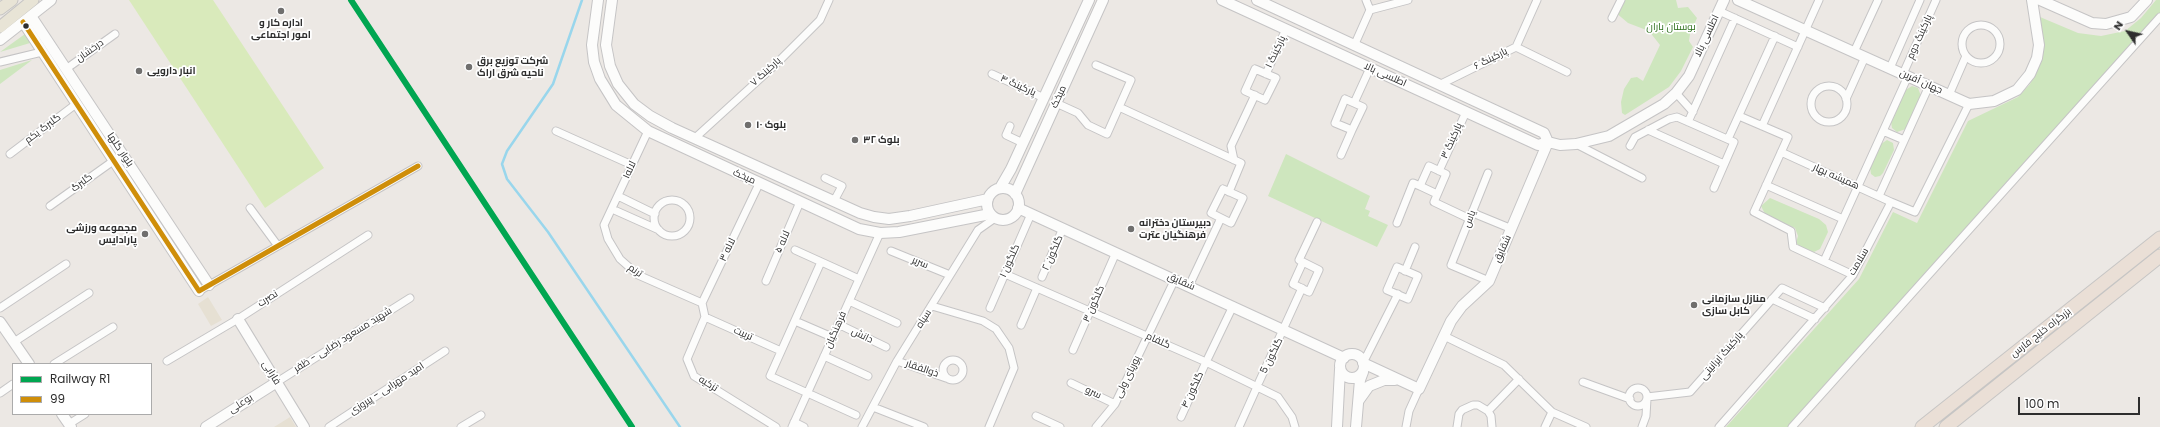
<!DOCTYPE html>
<meta charset="utf-8">
<style>
body{margin:0}
#map{position:relative;width:2160px;height:427px;overflow:hidden;background:#ece8e4;font-family:Poppins,sans-serif}
canvas{display:block}
.legend{position:absolute;left:12px;top:363px;width:140px;height:52px;box-sizing:border-box;background:#fff;border:1px solid #ababab;margin:0;padding:5px 7px;list-style:none;font-size:12px;color:#2e2e2e}
.legend li{display:flex;align-items:center;gap:8px;height:20px}
.legend b{width:20px;border:1px solid #ababab}
.north{position:absolute;left:2108px;top:12px;width:40px;height:40px;-webkit-text-stroke:3px #fff;paint-order:stroke;rotate:304deg;font-size:11px;font-weight:700;line-height:16px;text-align:center;color:#2e2e2e}
.north::after{content:'';display:block;margin:auto;width:14px;height:18px;background:#2e2e2e;clip-path:polygon(50% 0,100% 100%,50% 72%,0 100%)}
.scale{position:absolute;left:2018px;top:397px;width:122px;height:18px;box-sizing:border-box;border:2px solid #2e2e2e;border-top:0;padding-left:5px;font-size:12px;line-height:14px;white-space:nowrap;color:#2e2e2e;-webkit-text-stroke:3px #fff;paint-order:stroke}
</style>
<div id="map">
<canvas width="2160" height="427"></canvas>
<ul class="legend">
<li><b style="height:5px;background:#00a651"></b>Railway R1</li>
<li><b style="height:5px;background:#cf8e09"></b>99</li>
</ul>
<div class="north">N</div>
<div class="scale">100 m</div>
</div>
<script>
const ctx = document.querySelector('canvas').getContext('2d');
ctx.lineJoin = 'round';
function paint(path, color) {
  ctx.fillStyle = color;
  ctx.fill(path, 'evenodd');
}
function poly(rows) {
  const path = new Path2D();
  for (const r of rows) {
    if (r.length === 3) {
      path.moveTo(r[0] + r[2], r[1]);
      path.arc(r[0], r[1], r[2], 0, 2 * Math.PI);
      continue;
    }
    path.moveTo(r[0], r[1]);
    for (let i = 2; i < r.length; i += 2) path.lineTo(r[i], r[i + 1]);
  }
  return path;
}
function stroke(path, color, width, dash) {
  ctx.strokeStyle = color;
  ctx.lineWidth = width;
  ctx.lineCap = dash ? 'butt' : 'round';
  ctx.setLineDash(dash || []);
  ctx.stroke(path);
}
function write(font, color, halo, rows, align = 'center') {
  ctx.font = font + ' Poppins,Cairo,sans-serif';
  ctx.lineWidth = 3.5;
  ctx.setLineDash([]);
  ctx.textBaseline = 'middle';
  ctx.strokeStyle = halo;
  ctx.fillStyle = color;
  for (const [text, x, y, turn = 0] of rows) {
    ctx.save();
    ctx.translate(x, y);
    ctx.rotate((+turn || 0) * Math.PI / 180);
    ctx.textAlign = isNaN(turn) ? turn : align;
    if (halo) ctx.strokeText(text, 0, 0);
    ctx.fillText(text, 0, 0);
    ctx.restore();
  }
}
paint(poly([
 [208,297,222,320,211,326,198,304],
 [290,417,296,427,274,427]
]), '#e6e0d3');
paint(poly([
 [1621,0,1676,0,1678,8,1688,7,1697,18,1690,34,1689,41,1693,47,1681,71,1669,87,1625,115,1622,113,1621,102,1624,89,1631,78,1637,77,1643,81,1660,45,1649,31,1628,23,1615,12],
 [2156,0,2160,0,2160,21,1796,427,1726,427,1859,279,1893,212,1917,223,1968,121,2018,97,2030,84,2041,62,2044,46,2040,17,2078,33,2101,36,2125,31,2141,18],
 [25,34,30,43,0,52],
 [32,60,0,84,0,70],
 [1912,86,1918,88,1921,96,1906,129,1897,132,1892,128,1891,122,1904,91],
 [1887,140,1893,143,1894,150,1883,173,1880,176,1875,177,1871,174,1870,167,1881,144],
 [1286,154,1370,196,1365,209,1370,211,1368,216,1388,225,1377,247,1268,196],
 [1770,198,1819,219,1826,225,1828,232,1820,249,1814,252,1801,247,1796,243,1798,236,1795,228,1765,214,1761,206]
]), '#cee6be');
paint(poly([
 [129,0,213,0,324,168,265,208]
]), '#d9eabb');
stroke(poly([
 [582,0,553,84,507,151,502,164,507,179,548,232,680,427]
]), '#99d6ec', 2.5);
const street = poly([
 [1370,10,1408,0],
 [1719,11,1798,47],
 [1612,18,1621,0],
 [1981,44,19],
 [1354,46,1370,10,1366,0],
 [1516,47,1567,72],
 [1854,52,1878,0],
 [0,62,42,52],
 [1890,68,1920,0],
 [66,69,115,34],
 [1255,69,1276,78,1265,100,1245,91,1255,69],
 [992,74,1044,98],
 [1266,74,1286,29],
 [1903,74,1936,0],
 [1441,84,1516,47,1537,0],
 [1829,104,18],
 [1676,93,1693,112],
 [1949,95,1966,56],
 [1345,99,1363,107,1352,130,1335,123,1345,99],
 [1846,99,1865,57],
 [1056,103,1078,113,1088,125,1107,134,1131,80,1096,65],
 [1354,103,1370,68],
 [1119,107,1241,163,1229,192],
 [1739,116,1788,137,1754,212,1791,231,1793,247,1853,275],
 [1688,122,1735,18],
 [1010,126,1006,135,1023,143],
 [1762,126,1819,0],
 [1648,130,1724,164],
 [556,131,632,165],
 [648,131,604,225,608,239,620,259,638,275,702,303],
 [1883,131,1904,140],
 [695,138,775,65,820,20,829,0],
 [1728,139,1775,36],
 [1576,144,1642,178],
 [1630,146,1635,137,1669,119,1677,117,1734,142,1714,188],
 [1781,152,1891,202],
 [10,154,76,104],
 [1341,155,1352,130],
 [1234,160,1231,146,1255,95],
 [1439,171,1466,112],
 [1488,173,1451,265,1489,281],
 [825,178,842,186,834,201],
 [1766,185,1843,219],
 [1223,189,1243,198,1231,223,1211,213,1223,189],
 [1437,194,1420,186,1429,166,1446,174,1434,202,1470,219],
 [618,196,655,214],
 [1879,196,1929,86],
 [672,218,18],
 [50,206,123,154],
 [250,208,278,246],
 [612,209,659,230],
 [1473,213,1512,229],
 [1397,223,1413,183,1420,186],
 [795,250,859,279],
 [891,251,950,275],
 [1824,261,1908,76],
 [821,262,770,376,856,415],
 [1303,262,1319,270,1309,292,1293,284,1303,262],
 [1303,262,1299,260,1317,222],
 [1397,267,1418,276,1408,299,1387,290,1397,267],
 [1405,271,1415,247],
 [1005,274,1206,362,1278,397,1292,417,1295,427],
 [1042,277,1063,228],
 [766,281,800,202],
 [1189,286,1221,218],
 [199,291,418,166],
 [1772,299,1815,319],
 [849,301,897,323],
 [932,306,983,321,996,329,1009,348,1014,368,989,427],
 [0,308,66,264],
 [990,308,1031,214],
 [705,317,687,359,694,376,776,427],
 [705,317,702,303,759,184],
 [705,317,781,351],
 [795,321,832,337],
 [838,324,886,347],
 [1021,325,1037,288],
 [1444,336,1504,365,1552,412,1586,427],
 [14,342,89,293],
 [1073,350,1114,257],
 [824,356,868,376],
 [1208,358,1233,306],
 [953,370,10],
 [167,361,238,319,368,235],
 [897,361,946,378],
 [1363,363,1398,294],
 [54,364,113,327],
 [277,382,410,298],
 [1259,382,1302,288],
 [1583,382,1630,399],
 [1071,383,1115,404],
 [1638,397,9],
 [0,393,13,384],
 [1647,397,1690,392,1782,288,1825,308],
 [873,407,924,427],
 [1488,411,1519,379],
 [1036,416,1060,427],
 [1181,417,1206,362],
 [794,422,804,427],
 [69,424,85,414],
 [329,427,445,351],
 [461,427,481,415],
 [792,427,880,233],
 [862,427,897,361,978,230,995,218],
 [1096,427,1115,404,1175,279],
 [1239,427,1257,387],
 [1406,427,1409,411,1419,389],
 [1457,427,1459,414,1462,410,1473,405,1478,405,1488,411,1491,416,1492,427],
 [1545,427,1552,412],
 [1642,427,1646,416,1647,399],
 [1719,427,1853,275,1891,202,1915,212,1969,104],
 [1792,427,2160,17]
]);
const secondary = poly([
 [598,0,592,45,594,62,600,79,616,105,648,131,859,229,880,233,899,232,990,214],
 [612,0,606,45,610,66,618,84,634,104,650,116,672,128,860,213,874,217,889,219,910,216,988,199],
 [1222,0,1538,145,1548,142,1560,145,1576,144,1609,136,1664,104,1676,93,1689,76,1724,0],
 [1257,0,1544,133,1548,142],
 [1738,0,1969,104,1994,101,2017,90,2030,74,2037,58,2039,45,2032,0],
 [2040,0,2092,23,2106,24,2131,17,2147,0],
 [31,16,209,285],
 [23,22,199,291],
 [0,40,51,0],
 [1000,188,1011,169,1089,0],
 [1003,204,16],
 [1015,194,1103,0],
 [1018,208,1344,358],
 [238,319,304,427],
 [0,322,29,364],
 [1352,366,12],
 [1363,363,1419,389,1451,321,1462,306,1489,281,1548,142],
 [1359,400,1369,386,1384,380,1395,380],
 [62,414,71,427],
 [206,427,277,382],
 [1337,427,1340,369],
 [1356,427,1360,380,1363,372]
]);
const primary = poly([
 [0,9,12,0],
 [0,27,33,0]
]);
const highway = poly([
 [1922,427,2160,238],
 [1946,427,2160,256]
]);
stroke(street, '#c5c4c5', 9);
stroke(secondary, '#c5c4c5', 12);
stroke(primary, '#c6c5c4', 13);
stroke(highway, '#c6c5c4', 15);
stroke(street, '#fcfcfb', 7);
stroke(secondary, '#fcfcfb', 10);
stroke(primary, '#e8e4d6', 11);
stroke(highway, '#eadfd6', 13);
stroke(poly([
 [23,22,199,291,418,166]
]), '#cf8e09', 5);
stroke(poly([
 [351,0,632,427]
]), '#00a651', 6);
for (const [x, y, r, color] of [
 [281,11,4,"#706f6e"],
 [26,26,3.5,"#2e2e2e"],
 [469,67,4,"#706f6e"],
 [139,71,4,"#706f6e"],
 [748,125,4,"#706f6e"],
 [855,140,4,"#706f6e"],
 [1131,229,4,"#706f6e"],
 [145,234,4,"#706f6e"],
 [1694,305,4,"#706f6e"]
]) {
  const dot = new Path2D();
  dot.arc(x, y, r, 0, 2 * Math.PI);
  ctx.fillStyle = color;
  ctx.fill(dot);
  stroke(dot, '#fff', 1.5);
}
write('bold 10px', '#2e2e2e', '#fff', [
 ["اداره کار و",281,23,"center"],
 ["امور اجتماعی",281,35,"center"],
 ["شرکت توزیع برق",477,61],
 ["ناحیه شرق اراک",477,73],
 ["انبار دارویی",147,71],
 ["بلوک ۱۰",756,125],
 ["بلوک ۳۲",863,140],
 ["دبیرستان دخترانه",1139,223],
 ["فرهنگیان عترت",1139,235],
 ["مجموعه ورزشی",137,228,"right"],
 ["پارادایس",137,240,"right"],
 ["منازل سازمانی",1702,299],
 ["کابل سازی",1702,311]
], 'left');
write('10px', '#2c6e1b', '#fff', [
 ["بوستان باران",1671,27]
]);
write('10px', '#2e2e2e', '#fff', [
 ["اطلسی بالا",1707,36,-65],
 ["پارکینگ دوم",1920,37,-66],
 ["درخشان",90,51,-35],
 ["پارکینگ ۱",1276,52,-65],
 ["پارکینگ ۶",1491,59,-27],
 ["پارکینگ ۷",766,72,-43],
 ["اطلسی بالا",1385,75,24],
 ["جهان آفرین",1921,82,24],
 ["پارکینگ ۴",1018,86,24],
 ["میخک",1059,97,-65],
 ["گلبرگ یکم",43,129,-37],
 ["پارکینگ ۳",1452,141,-66],
 ["بلوار گلها",120,150,56],
 ["لاله۱",630,170,-65],
 ["میخک",744,177,24],
 ["همیشه بهار",1836,177,24],
 ["گلبرگ",82,183,-36],
 ["یاس",1470,219,-68],
 ["لاله ۵",783,242,-66],
 ["شقایق",1503,249,-66],
 ["لاله ۳",728,250,-65],
 ["گلگون ۲",1053,253,-66],
 ["گلگون ۱",1010,261,-66],
 ["سلامت",1859,262,-60],
 ["سریر",920,263,22],
 ["ترنم",635,271,36],
 ["شقایق",1181,282,24],
 ["نصرت",268,299,-33],
 ["گلگون ۳",1094,304,-66],
 ["سپاه",924,319,-57],
 ["فرهنگیان",836,330,-66],
 ["بزرگراه خلیج فارس",2041,333,-38],
 ["تربیت",743,334,24],
 ["دانش",862,336,26],
 ["شهید مسعود رضایی - ظفر",343,340,-32],
 ["گلفام",1158,341,24],
 ["گلگون 5",1272,356,-64],
 ["پارکینگ ایرانیتی",1722,356,-49],
 ["ذوالفقار",922,369,19],
 ["فارابی",271,373,58],
 ["پوریای ولی",1128,377,-64],
 ["تزکیه",708,384,32],
 ["امید مهرابی - پیروزی",387,389,-33],
 ["گلگون ۴",1193,390,-65],
 ["سرو",1093,393,25],
 ["بوعلی",241,404,-33]
]);
</script>
